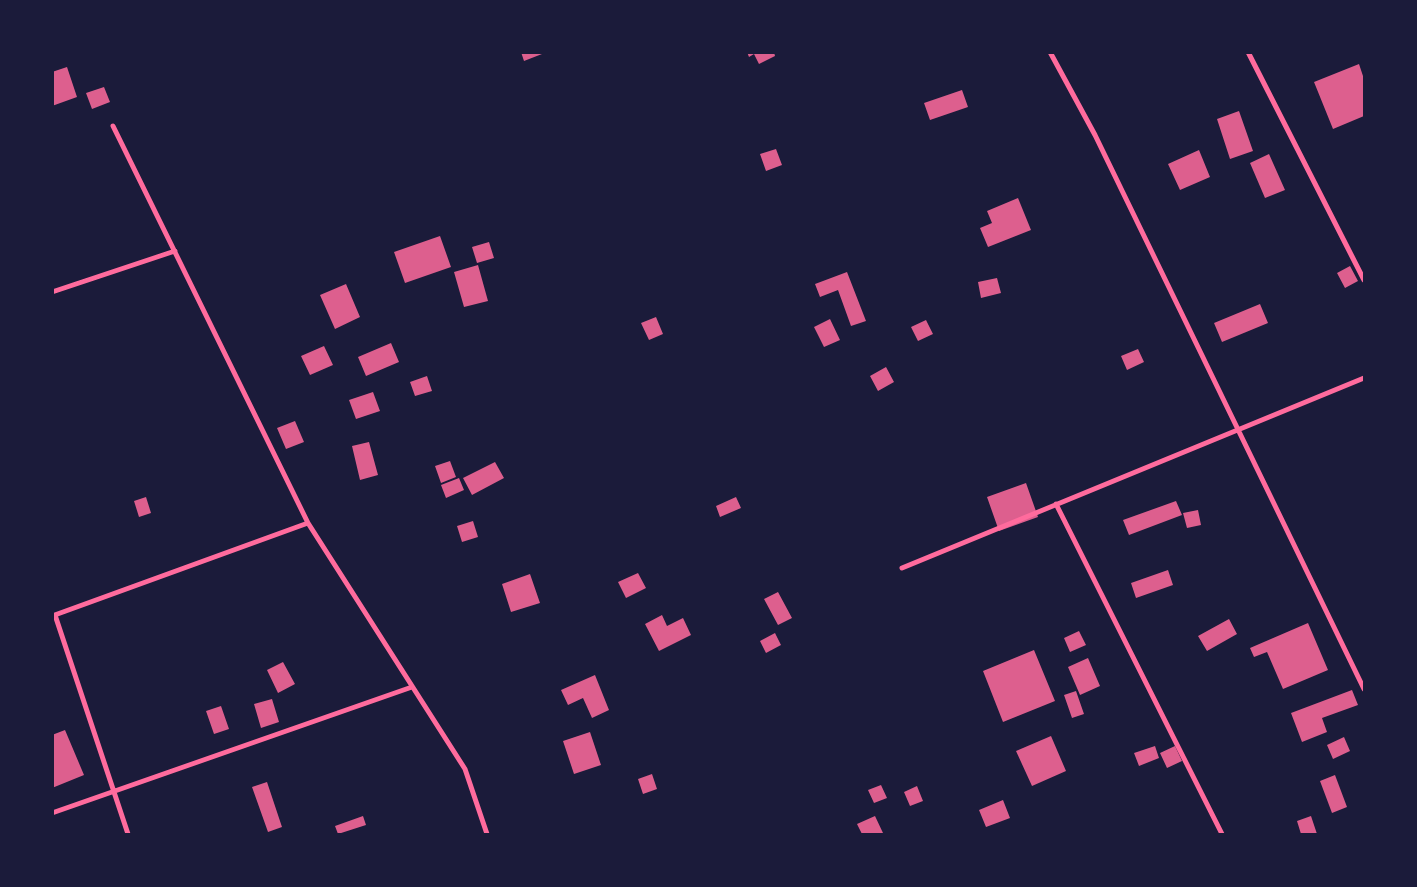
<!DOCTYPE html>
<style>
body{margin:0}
#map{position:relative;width:1417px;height:887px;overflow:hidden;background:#1b1b3a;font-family:"Alegreya Sans",sans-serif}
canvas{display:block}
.frame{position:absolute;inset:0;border:54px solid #1b1b3a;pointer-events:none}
</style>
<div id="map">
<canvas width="1417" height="887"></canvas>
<div class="frame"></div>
</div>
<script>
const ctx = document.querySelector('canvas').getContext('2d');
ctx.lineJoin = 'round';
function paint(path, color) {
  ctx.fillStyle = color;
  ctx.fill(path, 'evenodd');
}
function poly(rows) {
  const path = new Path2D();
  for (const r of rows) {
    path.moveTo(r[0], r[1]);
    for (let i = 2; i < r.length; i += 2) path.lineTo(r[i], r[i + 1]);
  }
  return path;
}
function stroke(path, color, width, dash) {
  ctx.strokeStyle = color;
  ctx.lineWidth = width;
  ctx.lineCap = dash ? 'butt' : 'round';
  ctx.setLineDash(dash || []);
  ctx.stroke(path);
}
paint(poly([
 [521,52,542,52,542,54,524,61],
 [747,52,774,52,775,56,759,64,754,54,749,57],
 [1359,64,1364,79,1364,116,1333,129,1314,82],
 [67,67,77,97,52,106,52,72],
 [104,87,110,102,92,109,86,93],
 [962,90,968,107,930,120,924,103],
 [1239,111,1253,151,1230,159,1217,119],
 [776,149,782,165,766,171,760,154],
 [1199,150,1210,177,1180,190,1168,164],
 [1269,154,1285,190,1265,198,1250,163],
 [1018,198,1031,230,988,247,980,228,992,223,987,211],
 [440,236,451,267,405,283,394,252],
 [489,242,494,258,477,263,472,247],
 [478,265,488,301,464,307,454,272],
 [1350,266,1358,281,1345,288,1337,273],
 [847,272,866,321,851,326,838,290,820,297,815,284],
 [997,278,1001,293,981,298,978,282],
 [346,284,360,317,335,329,320,295],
 [1260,304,1268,323,1222,342,1214,323],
 [656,317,663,334,649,340,641,323],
 [830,319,840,340,824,347,814,327],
 [926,320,933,334,918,341,911,327],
 [391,343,399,362,366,376,358,357],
 [324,346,333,365,310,375,301,356],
 [1138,349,1144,362,1127,370,1121,356],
 [886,367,894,382,878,391,870,376],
 [427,376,432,391,415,396,410,382],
 [373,392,380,411,356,419,349,400],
 [295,421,304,442,286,449,277,428],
 [369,442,378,475,360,480,352,446],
 [450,461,456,477,441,483,435,466],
 [495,462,504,478,472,495,463,478],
 [459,478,464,490,446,498,441,485],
 [1026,483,1038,517,999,531,987,497],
 [146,497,151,513,139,517,134,501],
 [736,497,741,508,720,517,716,506],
 [1176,501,1182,515,1129,535,1123,520],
 [1198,510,1201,525,1187,528,1183,513],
 [473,521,478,537,462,542,457,526],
 [1168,570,1173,585,1136,598,1131,583],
 [638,573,646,588,626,598,618,582],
 [530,574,540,603,511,612,502,584],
 [778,592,792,618,778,625,764,599],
 [662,615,667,626,683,618,691,635,659,651,645,624],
 [1229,619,1237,634,1207,651,1198,636],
 [1308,623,1328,670,1283,689,1267,652,1254,657,1250,648],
 [1079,631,1086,645,1070,652,1064,638],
 [775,633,781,645,766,653,760,641],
 [1034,650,1055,701,1003,722,983,671],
 [1088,658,1100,686,1080,695,1068,667],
 [283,662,295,684,278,693,267,670],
 [595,675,609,710,592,718,583,698,568,705,561,690],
 [1352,690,1358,705,1322,718,1327,732,1302,742,1291,713],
 [1076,691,1084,714,1072,718,1064,695],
 [272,699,279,722,261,728,254,704],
 [221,706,229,729,214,734,206,711],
 [65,730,84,775,52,788,52,735],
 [590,732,601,765,574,774,563,741],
 [1051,736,1066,771,1032,786,1016,751],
 [1344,737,1350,751,1333,759,1327,745],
 [1155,746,1159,758,1139,766,1134,753],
 [1175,746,1182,761,1167,768,1160,753],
 [652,774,657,789,643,794,638,779],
 [1335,775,1347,807,1332,813,1320,781],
 [267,782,282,827,268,832,252,787],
 [881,785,887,798,874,803,868,790],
 [917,786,923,801,910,806,904,792],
 [1003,800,1010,818,986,827,979,810],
 [363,816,366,825,338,834,335,826],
 [875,816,883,833,862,834,857,824],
 [1311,816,1317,834,1301,834,1297,821]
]), '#dd5f8e');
stroke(poly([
 [1050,52,1095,135,1364,689],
 [1248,52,1364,280],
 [113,126,308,523,465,769,487,834],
 [52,292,175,251],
 [1056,504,1222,834],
 [902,568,1364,378],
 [55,615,128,834],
 [52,616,308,523],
 [52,813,412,687]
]), '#ff6b9d', 5);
</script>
